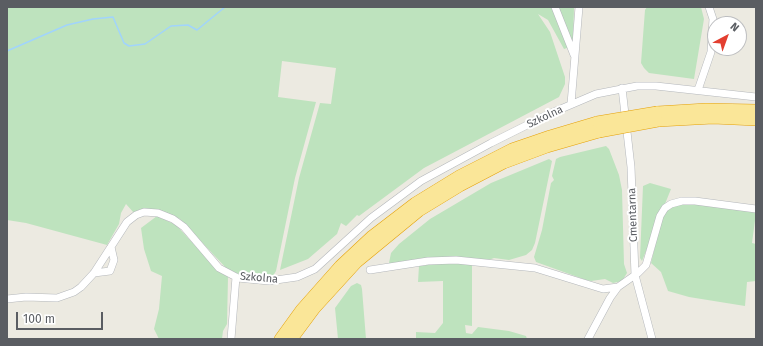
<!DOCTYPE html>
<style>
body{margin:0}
#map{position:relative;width:763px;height:346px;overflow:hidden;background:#eceae1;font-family:"Fira Sans",sans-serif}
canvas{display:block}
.frame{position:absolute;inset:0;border:8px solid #5a5d62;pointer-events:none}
.north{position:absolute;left:707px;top:16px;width:40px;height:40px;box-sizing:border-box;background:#fff;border:1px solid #bdbec0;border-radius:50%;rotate:41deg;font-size:11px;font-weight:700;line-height:16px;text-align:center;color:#5a5d62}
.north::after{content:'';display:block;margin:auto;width:14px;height:18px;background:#e33f30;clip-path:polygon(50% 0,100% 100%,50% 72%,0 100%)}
.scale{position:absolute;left:16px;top:312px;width:87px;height:18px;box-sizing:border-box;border:2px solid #5a5d62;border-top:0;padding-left:5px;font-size:12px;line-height:14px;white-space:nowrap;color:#5a5d62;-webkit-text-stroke:3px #fff;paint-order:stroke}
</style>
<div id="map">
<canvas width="763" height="346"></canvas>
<div class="frame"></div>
<div class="north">N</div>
<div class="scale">100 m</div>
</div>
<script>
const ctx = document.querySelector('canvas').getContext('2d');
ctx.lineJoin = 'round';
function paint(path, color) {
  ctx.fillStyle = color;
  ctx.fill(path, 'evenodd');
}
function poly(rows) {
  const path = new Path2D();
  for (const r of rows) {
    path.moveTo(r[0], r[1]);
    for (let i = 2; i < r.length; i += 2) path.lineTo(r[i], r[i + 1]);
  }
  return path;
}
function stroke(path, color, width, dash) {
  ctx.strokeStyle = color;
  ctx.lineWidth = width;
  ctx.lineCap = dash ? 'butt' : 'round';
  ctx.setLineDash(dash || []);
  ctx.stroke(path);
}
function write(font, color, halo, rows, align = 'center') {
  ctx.font = font + ' "Fira Sans",sans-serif';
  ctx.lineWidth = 4;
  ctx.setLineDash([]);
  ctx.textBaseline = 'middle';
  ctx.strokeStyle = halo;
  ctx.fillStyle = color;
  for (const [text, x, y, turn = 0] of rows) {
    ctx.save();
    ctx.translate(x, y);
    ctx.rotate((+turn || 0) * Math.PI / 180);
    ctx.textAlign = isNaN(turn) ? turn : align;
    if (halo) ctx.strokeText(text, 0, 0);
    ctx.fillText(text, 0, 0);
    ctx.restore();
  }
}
paint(poly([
 [7,7,574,7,573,46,564,49,548,20,538,14,550,32,565,77,565,84,559,97,424,168,359,216,357,215,346,226,341,223,337,234,308,259,280,270,299,178,320,103,331,104,336,68,282,61,278,97,316,102,295,178,276,271,271,279,241,276,227,269,180,219,158,209,141,209,134,213,126,204,121,213,119,224,107,245,26,223,7,220],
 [647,7,701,7,704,19,694,79,649,73,644,68,641,63,645,10],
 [606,146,609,149,619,175,622,190,624,264,627,273,622,281,613,283,605,279,591,281,586,280,536,262,534,257,542,230,551,183,554,180,552,176,556,159,560,157],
 [549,159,552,161,535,243,532,250,526,255,509,260,494,258,486,261,442,257,391,264,389,263,391,253,399,244,430,219,491,183],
 [650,183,671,189,642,261,640,258,643,186],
 [690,203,755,211,756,213,752,243,756,244,756,281,747,282,745,306,689,297,668,291,661,272,651,263,662,217,669,208,680,204],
 [157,216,176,225,218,270,228,277,227,324,223,331,222,339,159,339,154,329,159,309,162,276,151,271,144,249,141,228],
 [448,262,472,265,472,326,465,325,466,333,472,334,478,327,509,331,526,336,527,339,416,339,416,332,435,333,443,323,443,281,418,282,419,266],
 [357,283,361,285,362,289,366,339,338,339,335,308,351,286]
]), '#bee3be');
stroke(poly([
 [7,51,67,25,93,19,113,17,124,43,129,46,145,44,171,26,188,25,197,30,225,7]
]), '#a1d4fc', 1.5);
const minor = poly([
 [555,7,574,55],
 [622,88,631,167,635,275,652,339],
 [698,90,711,52,713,19,709,7],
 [571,104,579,7],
 [370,270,428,261,456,260,535,268,603,289,618,287,638,273,646,265,660,216,665,208,671,204,682,201,695,201,756,209],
 [94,273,110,271,114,260,111,247],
 [7,299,26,297,57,298,74,292,81,287,94,273,127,222,136,215,144,212,158,213,173,219,184,227,219,268,238,278,269,281,297,277,315,269,371,218,421,181,491,143,549,114,596,94,637,86,656,86,756,97],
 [231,339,236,277],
 [588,339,610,298,618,287]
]);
const trunk = poly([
 [657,112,706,109,756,110],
 [658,121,713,118,756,120],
 [280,339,301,310,340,266,372,236,415,203,459,176,512,149,550,136,597,122],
 [292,339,315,308,357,262,419,211,460,186,504,163,547,147,599,132]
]);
stroke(minor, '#b4b7bb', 8);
stroke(trunk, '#e5a108', 12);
stroke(minor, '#fff', 7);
stroke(trunk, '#fae698', 11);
const trunkBridge = poly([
 [597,122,657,112],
 [599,132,658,121]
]);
stroke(trunkBridge, '#e5a108', 12, []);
stroke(trunkBridge, '#fae698', 11);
write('11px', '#5a5d62', '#fff', [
 ["Szkolna",545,117,-25],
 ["Cmentarna",633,215,-92],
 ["Szkolna",259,278,5]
]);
</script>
